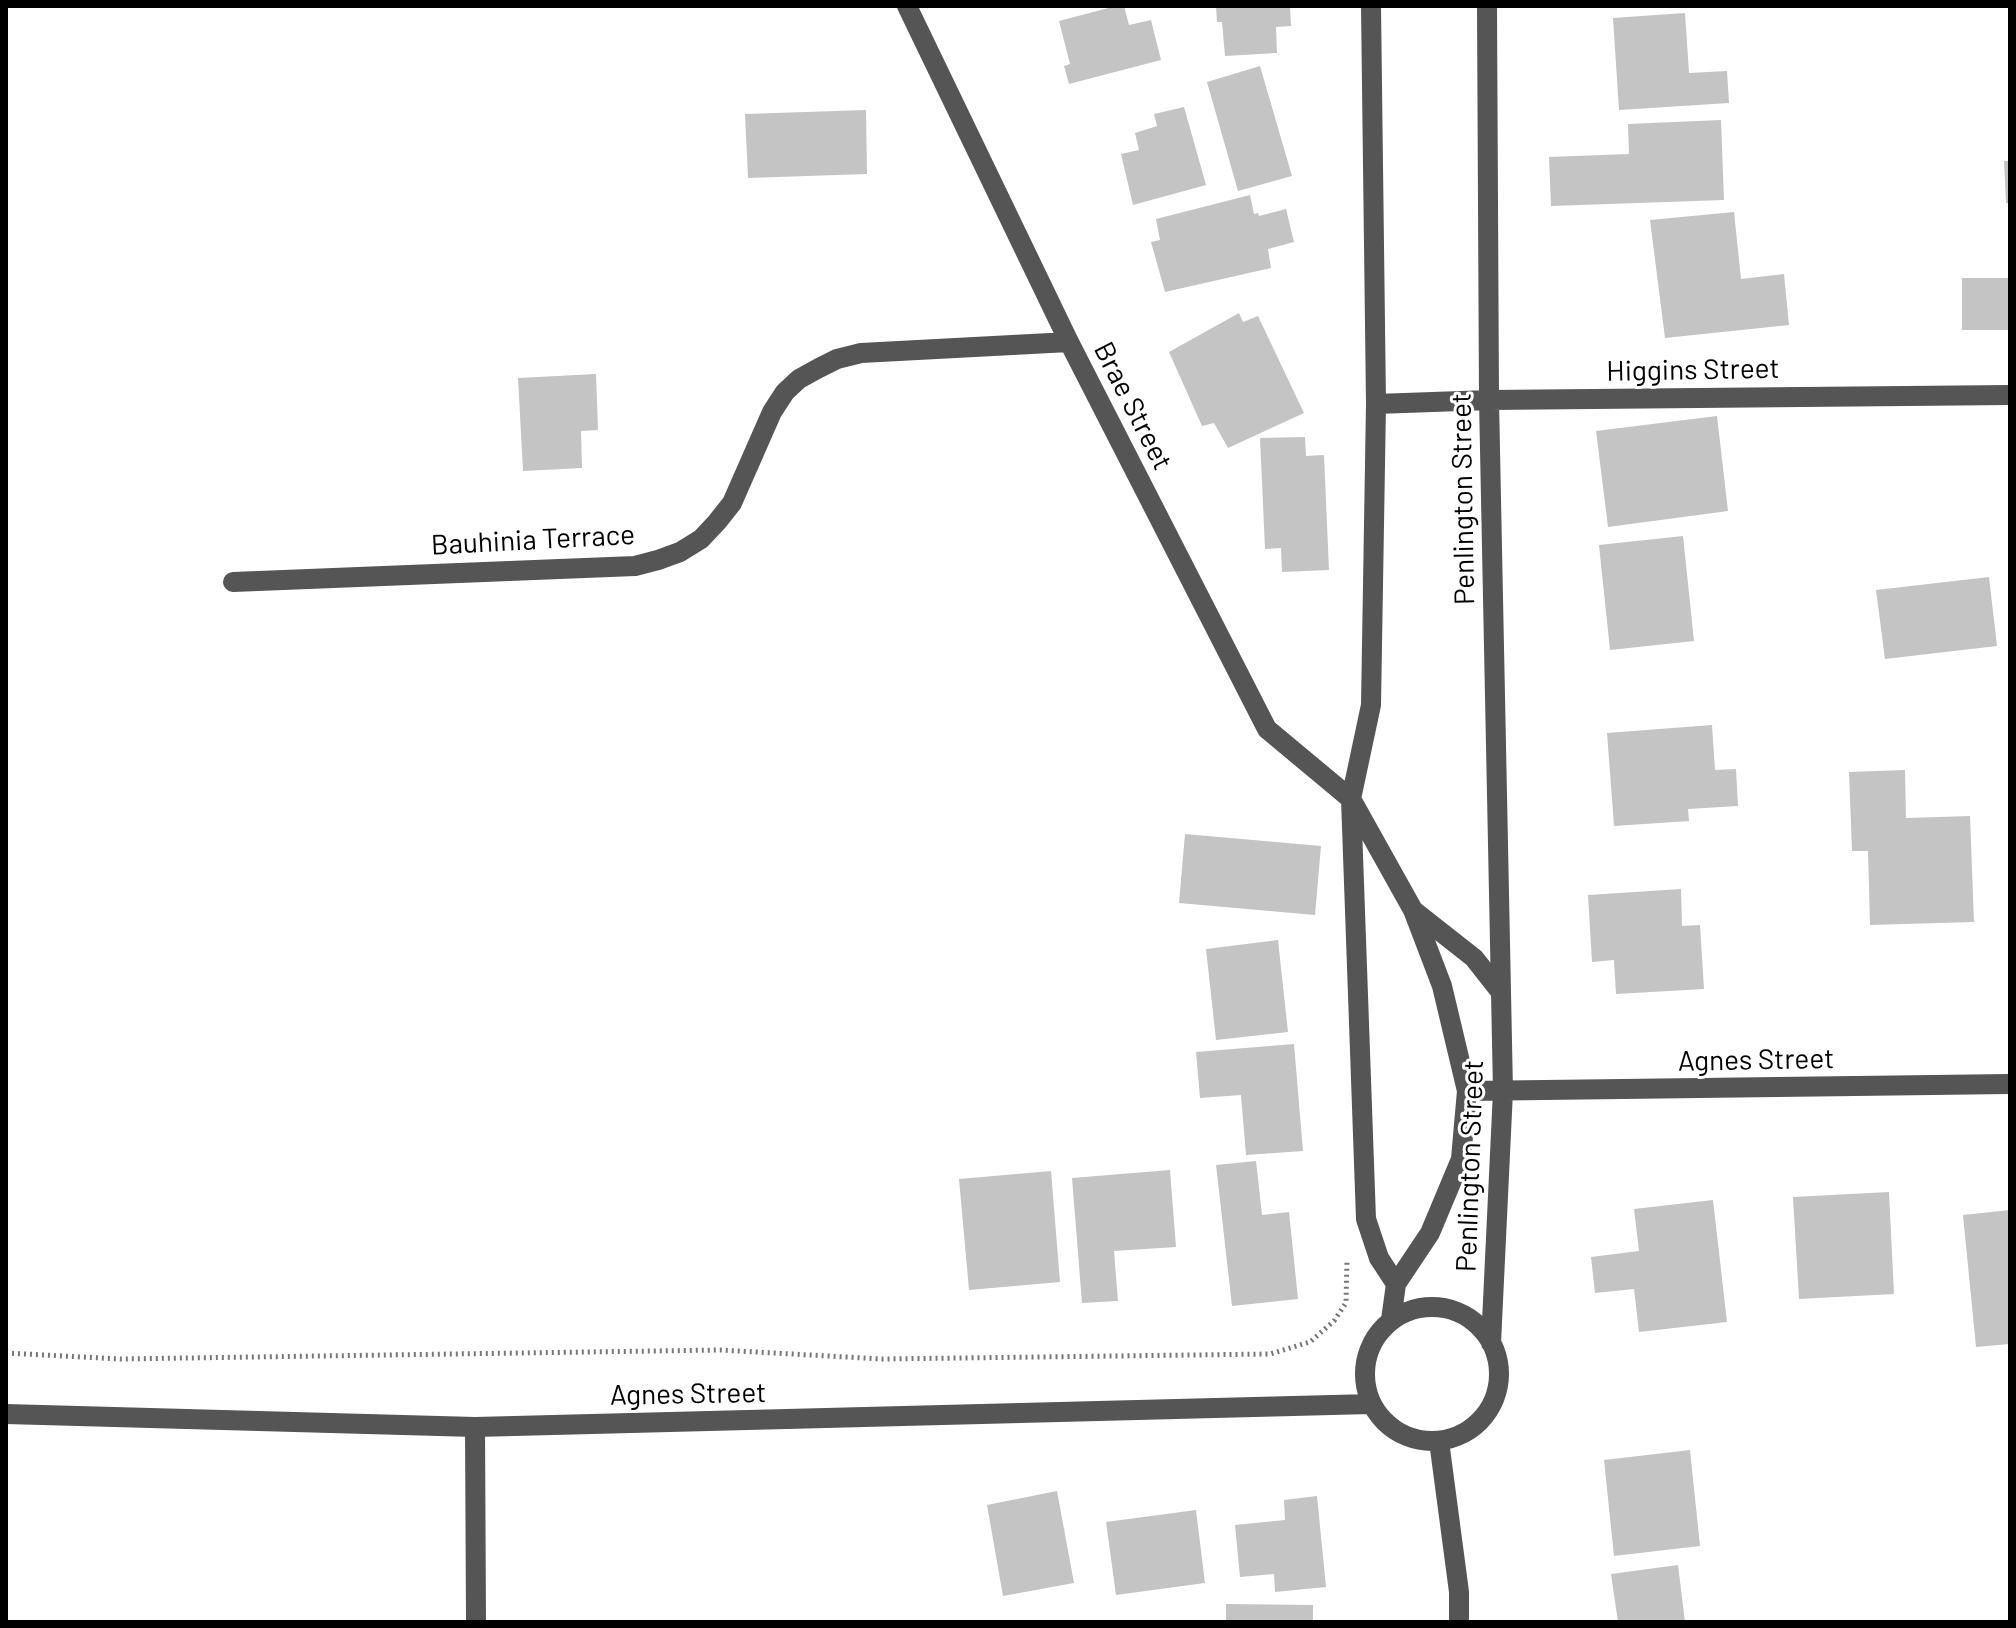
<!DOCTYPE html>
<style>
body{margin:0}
#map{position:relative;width:2016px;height:1628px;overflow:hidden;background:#fff;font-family:Barlow,sans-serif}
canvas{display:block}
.frame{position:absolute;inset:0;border:8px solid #000;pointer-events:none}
</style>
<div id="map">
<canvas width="2016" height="1628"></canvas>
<div class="frame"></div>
</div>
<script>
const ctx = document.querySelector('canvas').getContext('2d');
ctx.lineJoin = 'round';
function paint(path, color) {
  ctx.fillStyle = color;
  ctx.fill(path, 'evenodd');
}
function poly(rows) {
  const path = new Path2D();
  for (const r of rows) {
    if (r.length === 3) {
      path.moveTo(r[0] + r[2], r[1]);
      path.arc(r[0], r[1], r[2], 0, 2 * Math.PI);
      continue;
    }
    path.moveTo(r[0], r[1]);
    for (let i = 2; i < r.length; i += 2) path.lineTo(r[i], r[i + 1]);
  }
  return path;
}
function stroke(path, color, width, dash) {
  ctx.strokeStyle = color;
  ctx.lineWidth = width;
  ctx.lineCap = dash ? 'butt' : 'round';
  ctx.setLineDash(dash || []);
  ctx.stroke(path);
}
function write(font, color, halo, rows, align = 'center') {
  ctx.font = font + ' Barlow,sans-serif';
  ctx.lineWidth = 6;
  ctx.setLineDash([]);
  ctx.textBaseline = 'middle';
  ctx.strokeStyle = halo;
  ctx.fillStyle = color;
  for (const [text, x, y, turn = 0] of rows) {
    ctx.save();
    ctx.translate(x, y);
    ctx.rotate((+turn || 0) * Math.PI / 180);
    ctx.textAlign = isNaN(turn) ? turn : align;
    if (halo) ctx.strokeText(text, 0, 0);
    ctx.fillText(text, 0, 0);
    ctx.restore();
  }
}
paint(poly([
 [1116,6,1124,6,1129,25,1151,20,1161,60,1069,84,1064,66,1070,64,1059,21],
 [1216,6,1290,6,1291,26,1276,27,1277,53,1225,56,1222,22,1217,22],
 [1685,13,1689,73,1727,71,1729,103,1619,110,1613,18],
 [1260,66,1292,176,1238,191,1207,82],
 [1184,107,1206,185,1133,205,1121,154,1139,150,1135,133,1157,126,1154,114],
 [866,110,867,174,748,178,745,114],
 [1721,120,1724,200,1551,206,1549,157,1629,154,1628,124],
 [2004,161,2010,161,2010,203,2006,203],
 [1250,195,1254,214,1258,213,1259,216,1286,209,1294,242,1268,249,1271,268,1165,292,1151,242,1160,240,1156,219],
 [1734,212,1741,279,1784,274,1789,325,1665,338,1650,220],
 [1962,278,2010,278,2010,330,1962,330],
 [1239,313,1243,322,1258,316,1304,413,1228,448,1214,423,1202,426,1169,352],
 [596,374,598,430,581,431,582,468,523,471,518,378],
 [1717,416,1728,511,1608,527,1596,431],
 [1305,437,1306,456,1324,455,1329,570,1282,572,1281,548,1265,549,1260,438],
 [1683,536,1694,641,1610,650,1599,545],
 [1989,577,1997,646,1885,659,1876,590],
 [1712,725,1715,770,1736,769,1738,806,1688,809,1689,821,1614,826,1607,733],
 [1905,770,1906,818,1970,816,1974,922,1870,925,1868,851,1852,851,1849,772],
 [1185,834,1321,846,1315,915,1179,903],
 [1681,889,1682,926,1700,925,1704,989,1616,994,1614,960,1592,962,1588,895],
 [1278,940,1288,1032,1216,1040,1206,949],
 [1294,1044,1303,1151,1246,1155,1241,1095,1200,1098,1196,1052],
 [1256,1161,1262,1215,1289,1212,1298,1299,1232,1306,1216,1165],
 [1170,1170,1176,1247,1114,1251,1118,1301,1082,1303,1072,1178],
 [1051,1171,1060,1282,969,1290,959,1179],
 [1889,1192,1894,1294,1799,1299,1793,1197],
 [1713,1200,1727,1322,1639,1332,1634,1289,1595,1293,1591,1257,1639,1251,1634,1209],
 [2010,1210,2010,1344,1976,1347,1963,1215],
 [1690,1450,1700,1546,1614,1556,1604,1460],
 [1057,1491,1074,1583,1003,1596,987,1505],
 [1317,1496,1326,1587,1275,1592,1274,1574,1240,1577,1235,1525,1285,1520,1284,1500],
 [1196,1510,1205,1583,1116,1595,1106,1522],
 [1678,1565,1685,1622,1618,1622,1611,1574],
 [1226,1604,1313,1605,1313,1622,1226,1622]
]), '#c4c4c4');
stroke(poly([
 [6,1353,120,1359,720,1350,882,1359,1270,1354,1310,1342,1334,1321,1346,1303,1347,1260]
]), '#777', 5, [2, 4]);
stroke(poly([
 [907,6,1069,342,1267,729,1351,799,1413,910,1442,986,1467,1091,1461,1159,1430,1233,1396,1284,1391,1320],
 [1371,6,1376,404,1371,705,1351,799,1366,1219,1379,1258,1396,1284],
 [1487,6,1489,400,1503,1091,1491,1343],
 [1376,404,1489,400,2010,395],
 [233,582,635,566,658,560,680,552,701,539,717,522,732,503,772,412,785,392,799,379,819,368,837,359,861,353,1069,342],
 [1413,910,1474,958,1500,991],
 [1467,1091,2010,1084],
 [1432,1374,67],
 [6,1414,475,1427,1371,1404],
 [475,1427,476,1622],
 [1439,1441,1459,1592,1459,1622]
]), '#555', 20);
write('28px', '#000', '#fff', [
 ["Higgins Street",1693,370,-1],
 ["Brae Street",1133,406,63],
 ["Penlington Street",1463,499,-91],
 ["Bauhinia Terrace",533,540,-3],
 ["Agnes Street",1756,1060,-1],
 ["Penlington Street",1470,1166,-88],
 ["Agnes Street",688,1394,-1]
]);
</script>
